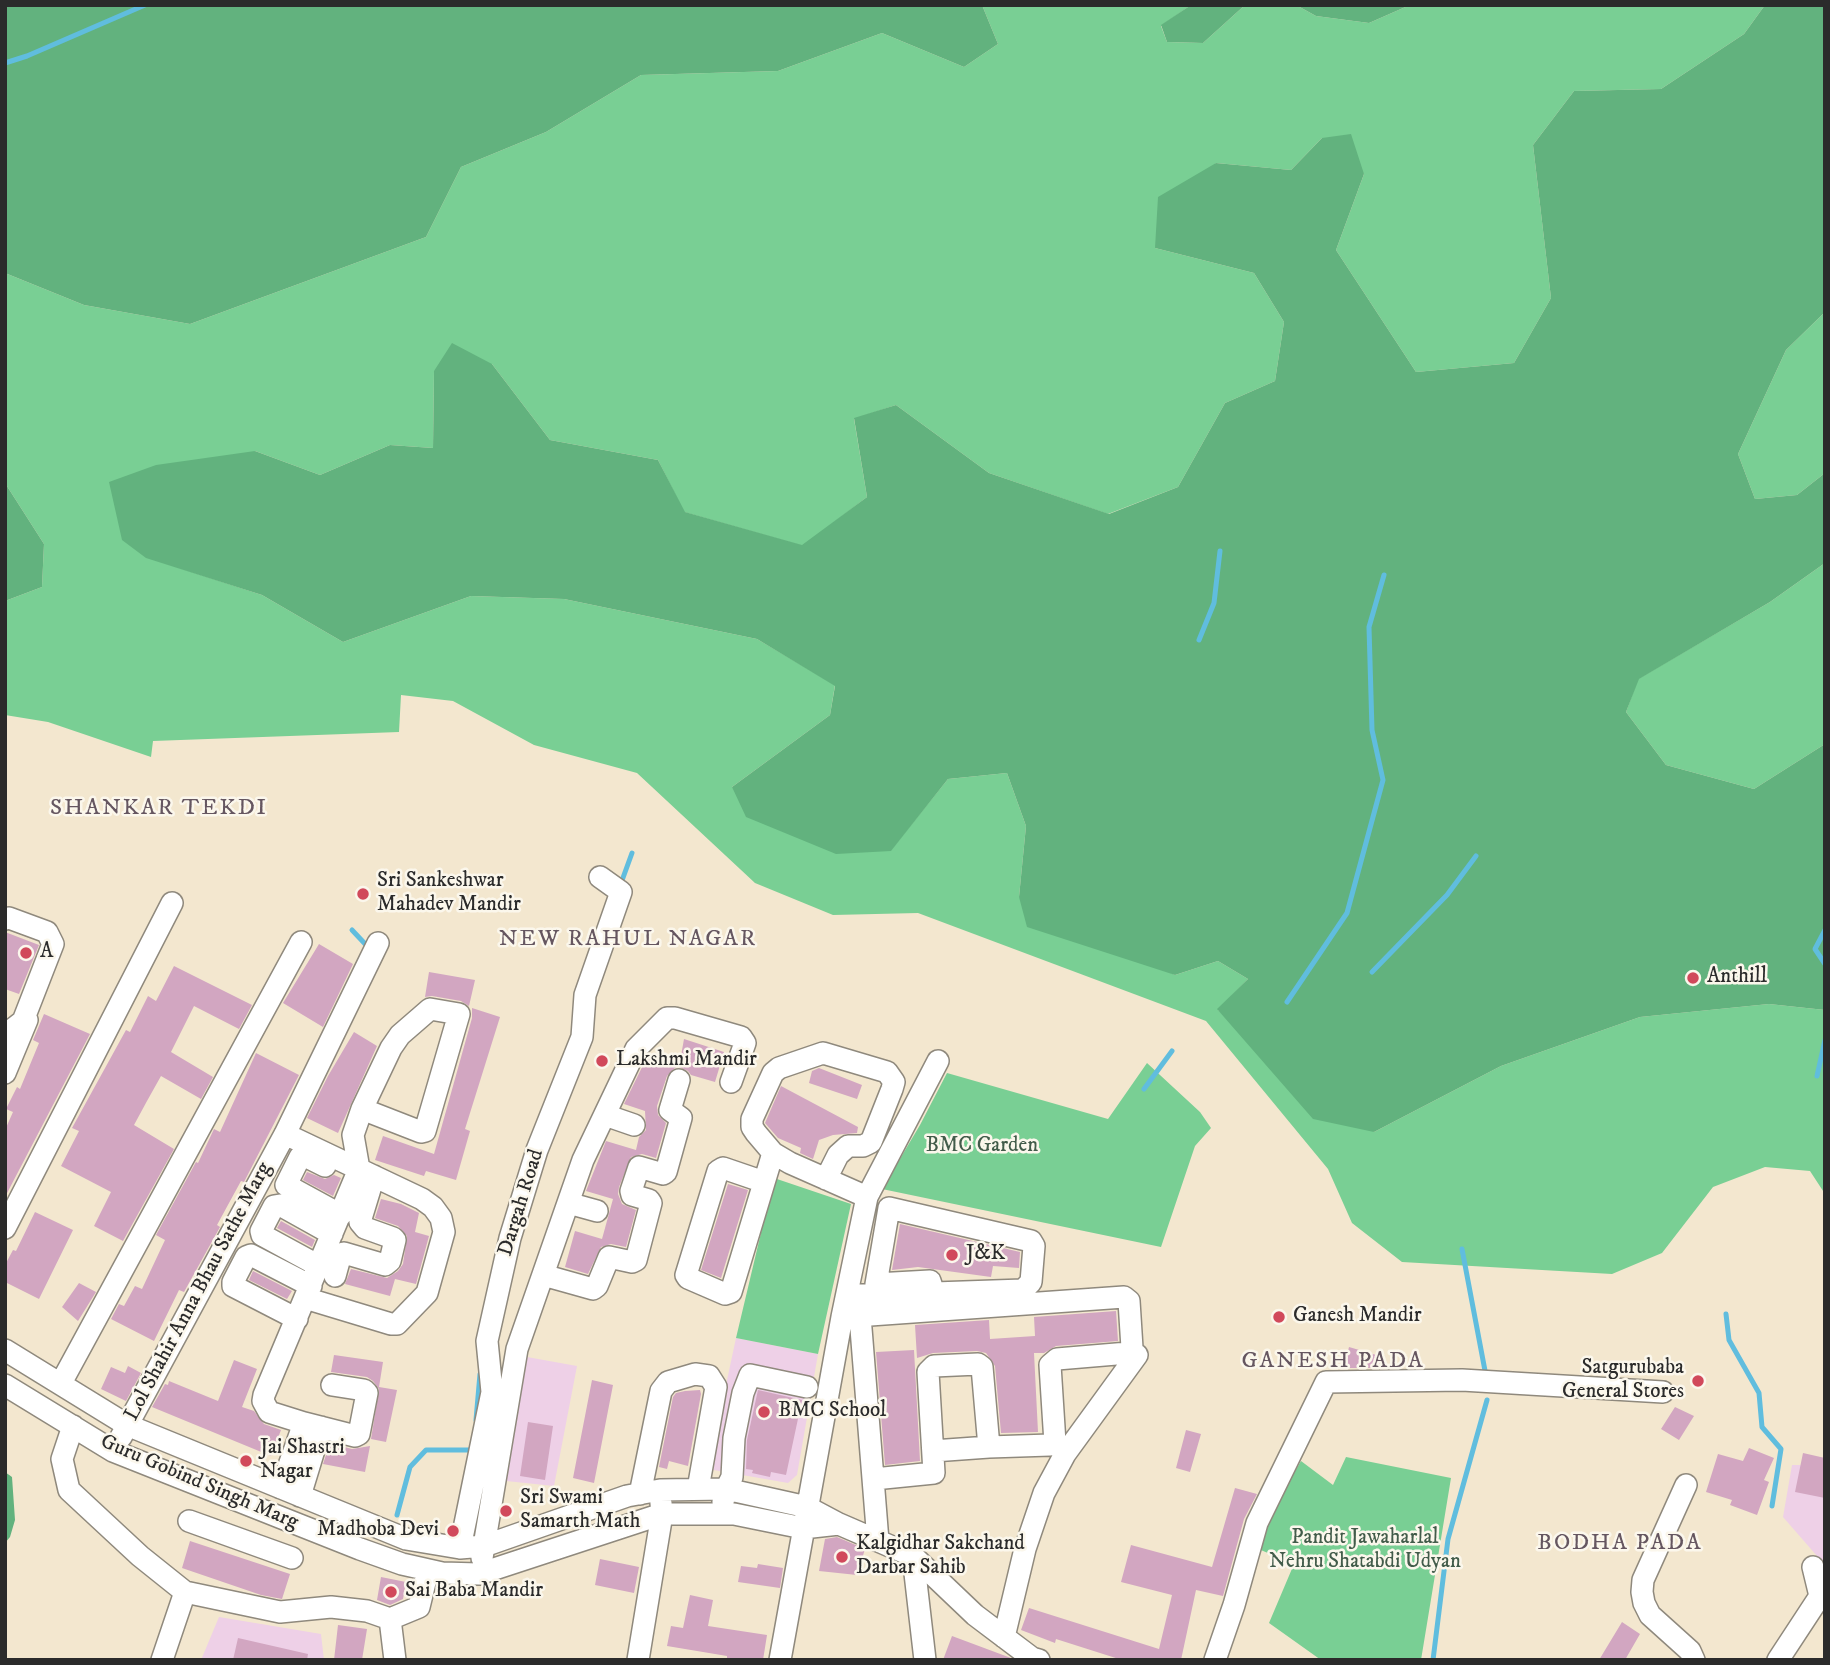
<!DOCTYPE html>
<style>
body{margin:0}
#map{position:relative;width:1830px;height:1665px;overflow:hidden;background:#f3e7cf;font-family:"IM FELL DW Pica",serif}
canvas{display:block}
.frame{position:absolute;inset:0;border:7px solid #2b2b2b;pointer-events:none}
</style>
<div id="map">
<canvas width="1830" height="1665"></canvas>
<div class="frame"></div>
</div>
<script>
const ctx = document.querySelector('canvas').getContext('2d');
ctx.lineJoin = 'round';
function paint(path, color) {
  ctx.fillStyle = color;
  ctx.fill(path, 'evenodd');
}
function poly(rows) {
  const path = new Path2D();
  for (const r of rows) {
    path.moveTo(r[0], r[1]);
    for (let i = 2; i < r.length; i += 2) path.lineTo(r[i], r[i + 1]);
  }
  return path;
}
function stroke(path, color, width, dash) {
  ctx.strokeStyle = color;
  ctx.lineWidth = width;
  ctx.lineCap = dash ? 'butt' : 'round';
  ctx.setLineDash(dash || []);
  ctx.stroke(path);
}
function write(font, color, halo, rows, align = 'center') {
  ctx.font = font + ' "IM FELL DW Pica",serif';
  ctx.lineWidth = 5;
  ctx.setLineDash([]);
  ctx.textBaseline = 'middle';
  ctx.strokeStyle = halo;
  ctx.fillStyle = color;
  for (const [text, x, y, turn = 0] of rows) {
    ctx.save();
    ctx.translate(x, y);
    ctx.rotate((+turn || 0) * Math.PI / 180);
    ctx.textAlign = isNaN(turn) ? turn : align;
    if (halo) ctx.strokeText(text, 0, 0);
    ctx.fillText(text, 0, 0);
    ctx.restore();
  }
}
paint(poly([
 [736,1338,818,1354,797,1475,788,1483,708,1469],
 [527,1357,577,1366,554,1486,506,1481],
 [1792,1465,1825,1465,1825,1573,1817,1556,1783,1517],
 [219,1617,321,1634,324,1660,201,1660]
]), '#eed0e7');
paint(poly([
 [982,5,1191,5,1161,26,1167,42,1203,43,1245,5,1296,5,1316,16,1369,23,1410,5,1765,5,1744,34,1661,89,1574,91,1533,145,1551,298,1514,363,1416,372,1336,250,1364,174,1322,138,1291,170,1216,163,1155,248,1254,273,1284,322,1275,381,1225,403,1178,487,1108,514,989,473,896,405,854,419,867,497,803,546,684,512,658,460,550,440,492,364,434,371,433,448,390,445,320,475,255,451,146,557,262,595,343,642,471,596,564,599,757,639,835,685,830,715,732,787,890,851,948,779,1007,773,1026,826,1019,897,1175,975,1218,961,1248,979,1218,1010,1374,1132,1501,1066,1640,1017,1769,1004,1825,1010,1825,1194,1810,1171,1765,1167,1713,1187,1662,1253,1612,1274,1402,1262,1352,1223,1328,1169,1206,1021,918,913,833,915,755,883,637,773,534,745,453,701,401,695,399,732,153,741,151,757,48,722,5,715,5,601,42,587,44,544,5,483,5,273,84,305,190,324,426,237,461,167,546,132,641,75,778,71,882,33,964,67,998,44],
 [1825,312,1825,473,1797,495,1755,499,1738,454,1786,350],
 [1825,563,1825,744,1754,789,1666,765,1626,712,1638,679,1770,602],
 [1147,1063,1200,1112,1211,1128,1195,1146,1161,1247,882,1189,920,1125,947,1073,1108,1119],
 [774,1178,851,1204,818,1354,736,1338],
 [1346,1457,1451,1478,1421,1660,1321,1660,1269,1623,1294,1564,1256,1548,1272,1510,1301,1461,1333,1485]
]), '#79cf94');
paint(poly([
 [5,5,982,5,998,44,964,67,882,33,778,71,641,75,546,132,461,167,426,237,190,324,84,305,5,273],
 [1191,5,1245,5,1203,43,1167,42,1161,25],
 [1296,5,1410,5,1369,23,1316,16],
 [1765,5,1825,5,1825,312,1786,350,1738,454,1755,499,1797,495,1825,473,1825,563,1770,602,1639,679,1626,712,1666,765,1754,789,1825,744,1825,1010,1769,1004,1640,1017,1501,1066,1374,1132,1313,1119,1217,1009,1248,979,1218,961,1175,975,1027,927,1019,897,1026,826,1007,773,948,779,891,851,836,854,746,817,732,787,830,715,835,686,757,639,564,599,471,596,343,642,262,595,146,558,122,540,109,482,156,465,255,451,320,475,390,445,433,448,434,371,452,343,492,364,550,440,658,460,685,512,802,545,867,497,854,418,896,405,989,473,1109,514,1178,487,1225,403,1275,381,1284,322,1254,273,1155,248,1158,197,1216,163,1291,170,1322,138,1351,134,1364,174,1336,250,1416,372,1514,363,1551,298,1533,145,1574,91,1661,89,1744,34],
 [5,483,44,544,42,587,5,601],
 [5,1472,12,1477,15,1520,10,1537,5,1543]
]), '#62b27e');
stroke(poly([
 [5,63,27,56,145,5],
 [1199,640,1214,603,1220,551],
 [620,886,632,853],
 [352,930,368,947],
 [1825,930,1815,949,1825,964],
 [1372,972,1447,895,1476,856],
 [1287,1002,1347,913,1383,780,1372,730,1369,627,1384,575],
 [1817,1076,1825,1040],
 [1144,1089,1172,1051],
 [1462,1249,1486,1376],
 [1726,1314,1729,1340,1759,1393,1762,1427,1781,1449,1772,1506],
 [476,1420,480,1374],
 [397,1515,410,1467,426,1450,472,1450,473,1447],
 [1433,1660,1448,1539,1487,1400]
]), '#60bdde', 5);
paint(poly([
 [5,932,39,945,19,994,5,989],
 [319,944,353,964,323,1027,283,1003],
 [174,966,252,1005,239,1029,194,1006,171,1052,213,1077,201,1099,161,1076,147,1101,134,1125,174,1149,123,1241,94,1226,111,1192,61,1166,79,1131,72,1128,126,1030,130,1032,148,996,156,1001],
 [429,972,475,980,469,1006,461,1001,432,996,425,997],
 [472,1008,500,1017,465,1129,470,1131,456,1180,426,1171,424,1176,375,1160,383,1136,434,1154,472,1018],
 [44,1014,90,1034,5,1197,5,1130,13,1112,6,1109,17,1087,20,1089,39,1043,33,1040],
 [354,1032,377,1046,338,1133,307,1118,328,1076],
 [684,1039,724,1052,715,1082,691,1075,688,1071,679,1067],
 [256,1053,299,1075,244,1182,241,1181,217,1225,220,1227,184,1292,179,1290,154,1341,111,1319,119,1304,124,1306,135,1286,142,1289,165,1240,156,1235,196,1162,198,1163,214,1129,220,1132],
 [648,1055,679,1064,667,1076,657,1106,658,1115,666,1123,656,1158,642,1154,631,1157,619,1187,618,1194,622,1204,636,1210,626,1247,611,1244,601,1247,588,1274,565,1267,575,1231,602,1239,613,1199,586,1191,606,1141,636,1150,639,1137,646,1130,645,1111,624,1104],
 [819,1068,862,1085,857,1099,809,1083,812,1071],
 [781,1086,858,1127,857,1133,833,1135,819,1140,813,1159,800,1153,801,1148,778,1138,765,1123],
 [307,1172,325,1179,334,1175,341,1178,333,1196,303,1180],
 [728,1184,748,1190,721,1278,701,1270],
 [381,1199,401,1204,419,1213,415,1232,429,1236,416,1284,395,1279,390,1296,345,1284,351,1269,387,1278,398,1271,403,1264,407,1236,398,1226,375,1218],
 [35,1212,73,1230,39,1299,5,1282,5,1265,13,1250,16,1251],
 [281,1221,315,1240,312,1247,277,1228],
 [900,1224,1020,1252,1019,1268,993,1266,991,1277,918,1267,892,1270],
 [253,1271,292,1291,287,1299,249,1280],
 [79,1283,96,1292,78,1321,62,1307],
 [1116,1311,1118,1341,1056,1346,1044,1353,1034,1353,1038,1432,1001,1433,995,1366,986,1353,977,1351,933,1353,917,1358,915,1325,989,1320,990,1339,1035,1336,1034,1317],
 [1349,1347,1383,1357,1380,1368,1344,1368],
 [914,1350,920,1461,885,1465,876,1352],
 [334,1355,383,1362,379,1387,397,1390,386,1442,371,1439,379,1389,373,1381,367,1377,331,1372],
 [234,1360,257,1369,242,1407,254,1411,264,1424,281,1430,271,1456,152,1407,165,1384,168,1385,169,1381,218,1401],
 [128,1366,141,1373,126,1401,101,1389,111,1367,125,1373],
 [592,1380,613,1385,594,1483,573,1478],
 [700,1390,701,1394,688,1466,669,1461,667,1469,659,1467,673,1397,676,1393,685,1391],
 [758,1390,802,1400,786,1475,771,1472,770,1477,752,1473,753,1470,746,1469,747,1440],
 [1675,1407,1694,1416,1679,1440,1661,1429],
 [528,1422,553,1426,545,1480,520,1476],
 [1186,1430,1201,1434,1190,1472,1176,1468],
 [330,1443,352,1449,370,1446,365,1472,323,1464],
 [1749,1448,1774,1458,1764,1480,1769,1482,1757,1515,1730,1505,1732,1500,1706,1492,1718,1454,1743,1461],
 [1803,1453,1825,1458,1825,1498,1795,1492],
 [1235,1488,1257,1494,1244,1519,1223,1596,1196,1590,1181,1660,1122,1660,1056,1639,1055,1643,1021,1630,1029,1608,1159,1649,1172,1595,1121,1582,1131,1545,1212,1567],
 [837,1537,865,1549,857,1575,819,1571,825,1539],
 [190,1541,290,1574,282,1599,261,1595,182,1568],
 [600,1559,639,1567,634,1593,595,1585],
 [758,1564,783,1568,780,1588,738,1582,741,1566,757,1568],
 [381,1577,406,1582,403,1599,390,1605,377,1600],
 [690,1595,713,1600,708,1626,767,1635,763,1660,727,1660,727,1656,667,1646,671,1626,683,1628],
 [1622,1622,1640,1634,1625,1660,1599,1660],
 [338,1625,367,1629,362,1660,334,1660],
 [952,1636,1011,1658,1010,1660,943,1660],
 [238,1638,308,1654,307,1660,233,1660]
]), '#d2a6c1');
const minor = poly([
 [5,919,9,918,47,932,53,944,23,1021,5,1035],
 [5,1073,27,1020],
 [605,1115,634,1125],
 [285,1134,422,1199,433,1207,441,1218,444,1232,427,1293,397,1324,391,1324,305,1298],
 [773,1153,756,1133,752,1127,752,1119,773,1073,779,1068,823,1053,887,1072,894,1082,892,1089,871,1142,863,1146,848,1146,838,1155,826,1179],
 [325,1166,305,1156,300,1157,286,1185,341,1215],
 [764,1182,723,1168,718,1171,686,1275,688,1278,725,1294,731,1292,773,1153,790,1163,867,1197],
 [568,1203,597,1211],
 [5,1228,172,903],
 [319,1266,262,1235,261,1231,274,1206,280,1205,332,1234],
 [543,1275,593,1289,597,1286,609,1257,632,1262,636,1260,651,1203,649,1200,632,1195,631,1191,639,1167,663,1174,666,1172,681,1118,670,1110,679,1080],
 [335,1276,341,1254,344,1253,385,1265,390,1261,395,1240,393,1238,365,1228,360,1222,374,1176],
 [847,1295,864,1295,934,1293,1023,1290,1031,1282,1034,1246,1031,1241,889,1208,876,1284,930,1281,934,1293],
 [860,1316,878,1541],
 [842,1317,1124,1297,1129,1301,1132,1348,1128,1353,1057,1359,1050,1365,1055,1443,1050,1445,989,1447,982,1367,978,1364,934,1366,928,1372,934,1473,874,1479],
 [297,1319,233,1286,233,1282,246,1257,251,1255,311,1286],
 [5,1350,127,1425,406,1539,460,1548,484,1546,627,1496,660,1490,726,1489,807,1507,839,1524,913,1556,975,1615,1032,1658,1039,1660],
 [61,1383,301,942],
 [5,1385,113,1451,360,1549,402,1564,442,1573,479,1574,662,1514,734,1514,803,1528,839,1524],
 [304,1423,355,1436,359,1434,367,1393,364,1390,332,1385],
 [73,1426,62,1459,69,1490,140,1556,185,1592,280,1612,331,1607,367,1611,390,1619],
 [121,1437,285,1134,378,943],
 [933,1451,989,1447],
 [1686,1485,1643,1580,1642,1592,1644,1603,1650,1615,1690,1651,1694,1660],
 [281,1488,304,1423,269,1412,263,1401,264,1395,359,1169,353,1135,362,1109,391,1048,400,1035,430,1009,459,1014,425,1131,421,1132,362,1109],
 [640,1494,661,1391,668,1382,695,1374,709,1376,716,1387,698,1489],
 [300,1496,321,1427],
 [723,1502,726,1489,732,1477,734,1438,743,1393,750,1375,807,1387],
 [189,1521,292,1558],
 [460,1548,492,1392,487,1341,510,1238,537,1150,582,1037,585,995,621,892,600,877],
 [913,1556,925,1660],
 [482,1558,517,1349,583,1160,636,1049,667,1018,675,1018,741,1037,745,1043,731,1082],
 [1813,1567,1820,1596],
 [1004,1637,1025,1549,1044,1493,1065,1454,1137,1355],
 [162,1660,185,1592],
 [395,1660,390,1619,419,1607,428,1570],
 [638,1660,662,1514,661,1503],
 [780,1660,842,1317,867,1197,938,1061],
 [1215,1660,1234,1605,1257,1523,1326,1382,1462,1380,1663,1392],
 [1778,1660,1820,1596,1825,1593]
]);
stroke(minor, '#8f897d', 24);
stroke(minor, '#fff', 21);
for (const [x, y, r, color] of [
 [363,894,7,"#d1495b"],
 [26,953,7,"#d1495b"],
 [1693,978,7,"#d1495b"],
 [602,1061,7,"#d1495b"],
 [952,1255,7,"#d1495b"],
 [1279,1317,7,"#d1495b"],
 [1698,1381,7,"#d1495b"],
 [764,1412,7,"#d1495b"],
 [246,1461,7,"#d1495b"],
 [506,1511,7,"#d1495b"],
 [453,1531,7,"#d1495b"],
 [842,1557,7,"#d1495b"],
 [391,1592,7,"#d1495b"]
]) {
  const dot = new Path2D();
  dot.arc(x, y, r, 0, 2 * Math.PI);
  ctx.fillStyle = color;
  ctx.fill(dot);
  stroke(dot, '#fbf7ec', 2.5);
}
write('21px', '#2b2b2b', '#fbf7ec', [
 ["Sri Sankeshwar",377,882],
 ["Mahadev Mandir",377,906],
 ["A",40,953],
 ["Anthill",1707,978],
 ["Lakshmi Mandir",616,1061],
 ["J&K",966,1255],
 ["Ganesh Mandir",1293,1317],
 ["Satgurubaba",1684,1369,"right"],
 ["General Stores",1684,1393,"right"],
 ["BMC School",778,1412],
 ["Jai Shastri",260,1449],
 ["Nagar",260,1473],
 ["Sri Swami",520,1499],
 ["Samarth Math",520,1523],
 ["Madhoba Devi",439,1531,"right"],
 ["Kalgidhar Sakchand",856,1545],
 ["Darbar Sahib",856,1569],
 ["Sai Baba Mandir",405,1592]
], 'left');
write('21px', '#425c4a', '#fbf7ec', [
 ["BMC Garden",982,1147],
 ["Pandit Jawaharlal",1365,1539],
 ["Nehru Shatabdi Udyan",1365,1563]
]);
write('21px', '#2b2b2b', '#fbf7ec', [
 ["Dargah Road",522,1203,-73],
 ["Lol Shahir Anna Bhau Sathe Marg",199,1292,-62],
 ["Guru Gobind Singh Marg",199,1483,23]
]);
ctx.letterSpacing = '2px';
write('23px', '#655660', '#fbf7ec', [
 ["SHANKAR TEKDI",159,809],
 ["NEW RAHUL NAGAR",628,940],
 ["GANESH PADA",1333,1362],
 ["BODHA PADA",1620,1544]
]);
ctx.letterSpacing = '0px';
</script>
